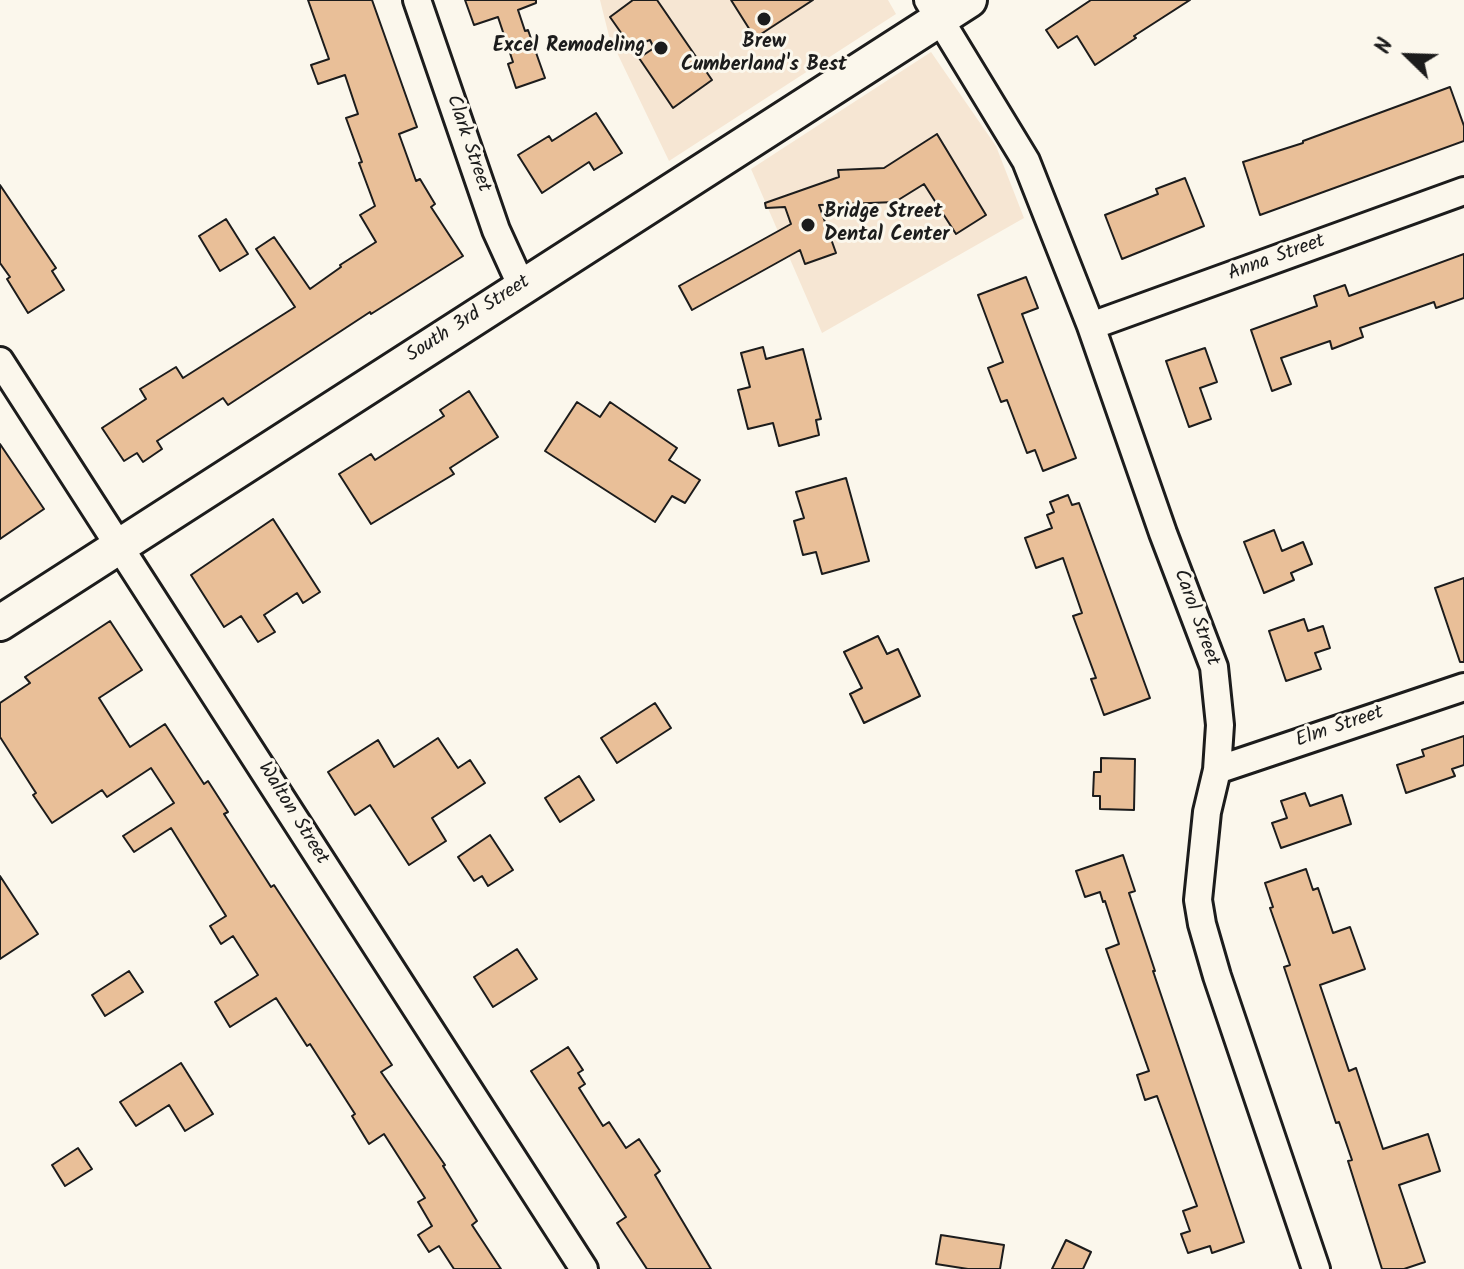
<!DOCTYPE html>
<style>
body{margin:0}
#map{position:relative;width:1464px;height:1269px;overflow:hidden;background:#fbf7ec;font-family:Kalam,sans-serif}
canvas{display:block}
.north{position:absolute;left:1368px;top:16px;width:80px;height:80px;-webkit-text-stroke:6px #fbf7ec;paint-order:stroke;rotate:293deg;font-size:22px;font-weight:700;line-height:32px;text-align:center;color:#1c1c1c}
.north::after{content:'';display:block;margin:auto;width:28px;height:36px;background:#1c1c1c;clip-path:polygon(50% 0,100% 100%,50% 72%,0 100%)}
</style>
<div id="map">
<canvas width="1464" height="1269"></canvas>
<div class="north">N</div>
</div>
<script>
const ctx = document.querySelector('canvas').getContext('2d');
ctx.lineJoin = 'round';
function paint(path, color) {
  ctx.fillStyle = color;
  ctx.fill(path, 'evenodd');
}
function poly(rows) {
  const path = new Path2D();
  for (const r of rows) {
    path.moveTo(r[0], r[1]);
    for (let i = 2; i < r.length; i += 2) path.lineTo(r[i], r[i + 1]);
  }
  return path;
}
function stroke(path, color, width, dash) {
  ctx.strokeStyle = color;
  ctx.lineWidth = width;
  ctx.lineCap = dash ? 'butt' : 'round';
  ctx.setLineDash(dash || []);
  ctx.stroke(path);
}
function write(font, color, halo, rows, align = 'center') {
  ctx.font = font + ' Kalam,sans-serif';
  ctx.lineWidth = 6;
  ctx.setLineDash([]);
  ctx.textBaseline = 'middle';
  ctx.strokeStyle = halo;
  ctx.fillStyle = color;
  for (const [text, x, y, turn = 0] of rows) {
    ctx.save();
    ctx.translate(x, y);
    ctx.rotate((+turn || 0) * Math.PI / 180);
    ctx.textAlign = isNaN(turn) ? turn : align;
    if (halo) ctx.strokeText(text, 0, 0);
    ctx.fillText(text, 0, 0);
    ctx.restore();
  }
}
paint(poly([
 [600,0,888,0,896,14,669,161,609,36],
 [931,52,996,146,1024,218,822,333,751,169]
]), '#f6e6d3');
const building = poly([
 [308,0,372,0,417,127,399,134,416,181,420,179,435,204,431,207,463,256,371,314,370,312,228,405,223,398,186,422,157,441,162,449,143,462,137,453,124,461,102,428,146,399,140,389,176,367,183,378,295,307,256,249,274,237,310,289,341,267,340,265,376,242,360,215,375,206,359,163,362,162,346,118,358,114,345,75,318,84,311,65,329,59,308,0],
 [465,0,536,0,536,3,518,10,525,31,528,30,545,78,516,88,508,64,513,62,498,17,474,25,465,0],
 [633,0,657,0,712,80,673,108,639,58,654,48,650,40,631,47,610,17,633,0],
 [731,0,813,0,755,38,731,0],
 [1091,0,1190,0,1134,36,1136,38,1095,65,1077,36,1058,48,1046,30,1091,0],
 [1450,87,1464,126,1464,141,1260,215,1243,162,1303,143,1303,141,1450,87],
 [596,113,622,153,594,170,589,162,542,193,518,155,549,136,552,141,596,113],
 [937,134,986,215,956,234,924,184,895,202,819,205,836,253,805,264,800,250,692,310,679,286,791,224,785,207,766,208,765,203,839,177,838,170,884,168,937,134],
 [1185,178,1204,226,1122,259,1105,215,1158,194,1156,189,1185,178],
 [0,185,56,268,52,271,64,290,28,313,7,279,10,277,0,263,0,185],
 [226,219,248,254,220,271,199,236,226,219],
 [1464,254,1464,298,1436,308,1434,302,1360,328,1363,337,1332,349,1330,341,1281,358,1291,384,1272,391,1251,330,1317,306,1314,296,1345,285,1349,296,1464,254],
 [1026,277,1038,308,1022,314,1076,458,1043,471,1035,450,1027,453,1007,400,1001,402,988,368,1003,362,978,295,1026,277],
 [763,347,766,359,803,349,821,419,816,420,819,435,779,446,773,423,748,429,738,390,750,387,741,353,763,347],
 [1205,348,1217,382,1200,388,1211,419,1189,427,1166,361,1205,348],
 [469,391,498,437,450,468,454,474,371,524,339,474,371,454,375,460,444,416,440,410,469,391],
 [577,402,600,417,610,402,677,448,669,460,700,480,685,503,672,496,655,522,545,451,577,402],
 [0,444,44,509,0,539,0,444],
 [846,478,869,561,822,574,816,552,803,555,794,521,804,518,796,492,846,478],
 [1068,495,1072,505,1079,503,1150,698,1104,715,1091,679,1096,678,1073,616,1082,613,1063,558,1036,568,1025,538,1052,528,1047,515,1054,512,1050,502,1068,495],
 [273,519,320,592,303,603,297,593,264,615,275,632,258,642,241,616,224,627,191,575,273,519],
 [1274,530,1282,551,1303,542,1312,564,1291,573,1294,580,1264,593,1244,542,1274,530],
 [1464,578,1464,662,1460,662,1435,588,1464,578],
 [1304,619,1308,631,1323,626,1330,648,1315,653,1321,669,1286,681,1269,631,1304,619],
 [110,621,142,670,99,698,130,747,165,724,204,784,208,781,228,812,224,814,271,887,274,885,392,1065,381,1072,445,1165,443,1166,477,1221,472,1225,501,1269,454,1269,439,1246,429,1252,418,1235,432,1226,418,1202,425,1198,384,1134,369,1144,352,1116,355,1114,330,1075,310,1044,307,1046,276,998,230,1027,215,1002,258,975,233,936,221,944,210,926,226,916,171,828,134,852,123,836,174,803,151,768,107,797,102,790,52,823,33,795,36,793,0,737,0,703,30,683,25,677,110,621],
 [878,636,887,654,898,649,920,696,864,723,850,694,862,688,844,652,878,636],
 [655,703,671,728,617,763,601,738,655,703],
 [1464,736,1464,765,1452,769,1455,776,1406,793,1397,765,1424,756,1422,750,1464,736],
 [438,738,458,768,470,760,485,783,432,818,446,841,409,865,370,805,355,815,328,772,378,740,394,767,438,738],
 [1101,758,1135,759,1134,810,1100,809,1100,796,1093,796,1094,772,1101,772,1101,758],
 [579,776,594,800,560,822,545,798,579,776],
 [1305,793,1310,806,1342,795,1351,824,1281,848,1272,823,1287,818,1281,801,1305,793],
 [490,835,513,870,488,886,482,876,474,881,458,857,490,835],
 [1123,855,1135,891,1129,893,1155,971,1153,971,1244,1242,1212,1253,1210,1246,1188,1253,1181,1234,1190,1231,1183,1211,1197,1206,1157,1096,1145,1100,1137,1075,1149,1071,1106,949,1119,944,1105,901,1103,902,1100,892,1085,897,1076,871,1123,855],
 [1306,869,1313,890,1318,888,1333,933,1350,927,1365,969,1320,985,1349,1071,1356,1068,1383,1149,1428,1134,1440,1171,1399,1185,1425,1262,1404,1269,1382,1269,1348,1161,1352,1160,1339,1122,1336,1123,1284,967,1290,965,1270,908,1273,907,1265,883,1306,869],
 [0,876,38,934,0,959,0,876],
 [517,949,537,979,493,1007,474,977,517,949],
 [129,971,143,992,105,1016,92,995,129,971],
 [568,1047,583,1070,578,1073,585,1084,579,1088,603,1126,609,1122,626,1148,639,1139,660,1171,655,1175,711,1269,647,1269,617,1223,626,1217,531,1071,568,1047],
 [181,1063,213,1114,185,1131,169,1105,136,1126,120,1102,181,1063],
 [78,1148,92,1169,65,1186,52,1165,78,1148],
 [941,1235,1004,1245,1000,1269,968,1269,936,1264,941,1235],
 [1066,1240,1091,1252,1083,1269,1052,1269,1066,1240]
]);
paint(building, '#e9bf98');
stroke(building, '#1c1c1c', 2);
const minor = poly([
 [417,0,496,230,522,287],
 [928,0,1026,161,1091,326,1163,533,1214,667,1220,725,1217,770,1207,812,1198,900,1202,924,1217,976,1316,1269],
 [1091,326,1464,191],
 [0,361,584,1269],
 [1217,770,1464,687]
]);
const major = poly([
 [0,623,969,0]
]);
stroke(minor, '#1c1c1c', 32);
stroke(major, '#1c1c1c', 40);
stroke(minor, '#fbf7ec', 26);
stroke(major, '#fbf7ec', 34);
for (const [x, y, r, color] of [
 [764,19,8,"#1c1c1c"],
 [661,48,8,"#1c1c1c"],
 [808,225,8,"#1c1c1c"]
]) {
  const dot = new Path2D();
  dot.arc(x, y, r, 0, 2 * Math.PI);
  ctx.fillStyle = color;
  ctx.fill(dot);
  stroke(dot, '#fbf7ec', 3);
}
write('bold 20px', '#1c1c1c', '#fbf7ec', [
 ["Brew",764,44],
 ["Cumberland's Best",764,67],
 ["Excel Remodeling",645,48,"right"],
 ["Bridge Street",824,214,"left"],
 ["Dental Center",824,237,"left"]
]);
write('20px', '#1c1c1c', '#fbf7ec', [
 ["Clark Street",467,144,71],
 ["Anna Street",1277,259,-20],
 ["South 3rd Street",469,320,-33],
 ["Carol Street",1195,618,70],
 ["Elm Street",1340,728,-19],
 ["Walton Street",292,814,58]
]);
</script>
